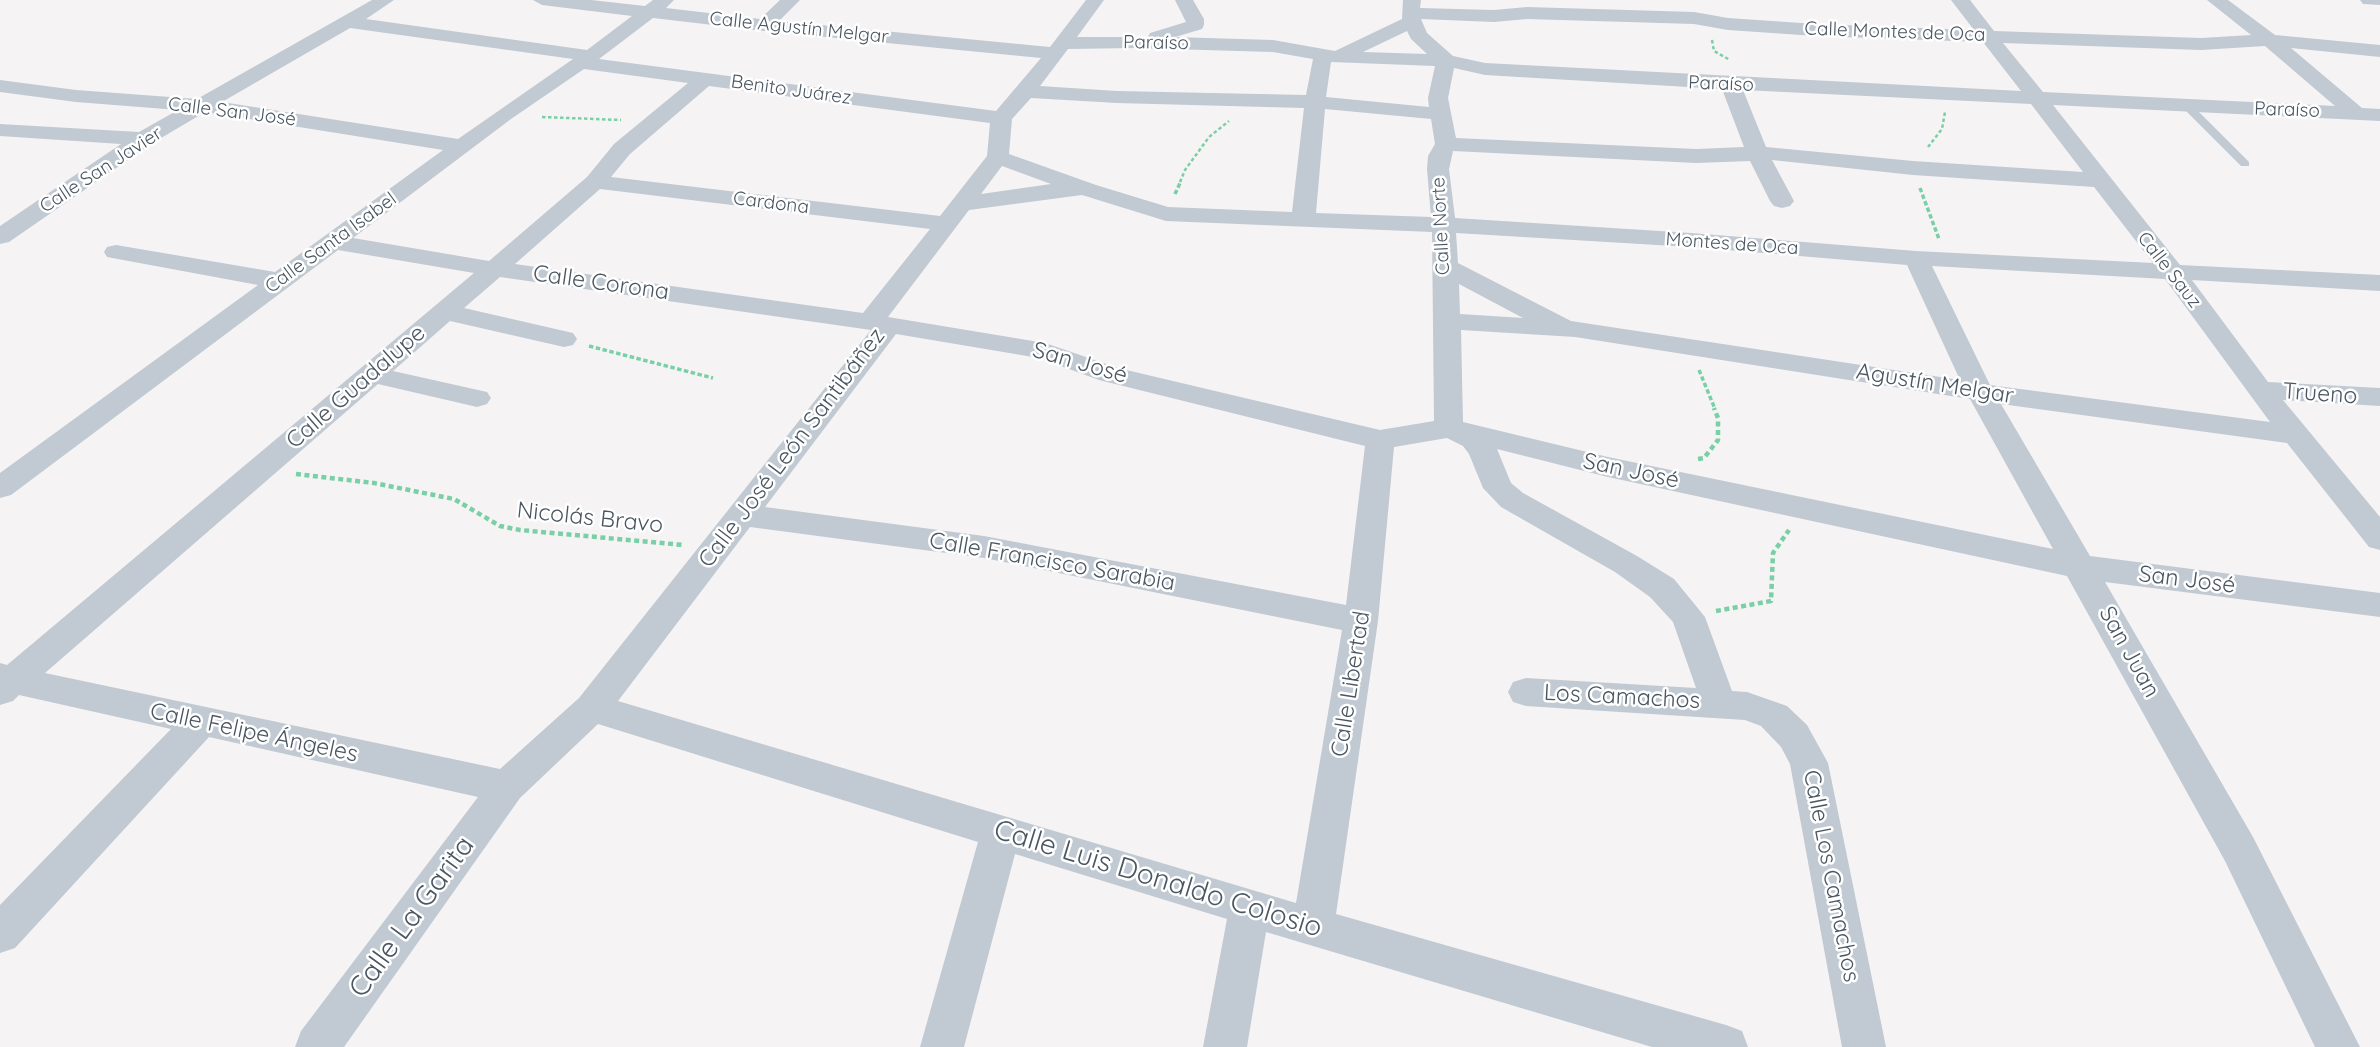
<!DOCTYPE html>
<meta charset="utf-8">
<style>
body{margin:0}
canvas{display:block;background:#f5f3f3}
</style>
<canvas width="2380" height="1047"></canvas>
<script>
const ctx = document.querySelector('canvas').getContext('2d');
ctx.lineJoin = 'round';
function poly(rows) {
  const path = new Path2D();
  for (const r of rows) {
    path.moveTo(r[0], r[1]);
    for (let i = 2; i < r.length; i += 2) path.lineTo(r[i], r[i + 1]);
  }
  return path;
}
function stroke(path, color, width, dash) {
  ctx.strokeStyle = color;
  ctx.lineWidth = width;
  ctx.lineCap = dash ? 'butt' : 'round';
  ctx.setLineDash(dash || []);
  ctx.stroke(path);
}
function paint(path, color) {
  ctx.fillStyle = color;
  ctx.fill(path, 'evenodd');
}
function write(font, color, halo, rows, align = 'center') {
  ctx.font = font + ' Quicksand,sans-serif';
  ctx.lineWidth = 5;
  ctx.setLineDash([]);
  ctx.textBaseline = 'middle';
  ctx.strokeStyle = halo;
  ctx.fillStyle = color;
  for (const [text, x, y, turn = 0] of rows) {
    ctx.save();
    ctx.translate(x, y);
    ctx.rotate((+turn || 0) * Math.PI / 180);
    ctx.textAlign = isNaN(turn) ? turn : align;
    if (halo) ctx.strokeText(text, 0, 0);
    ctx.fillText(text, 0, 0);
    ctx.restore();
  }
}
stroke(poly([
 [1712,40,1714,51,1730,60],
 [542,117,621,120],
 [1928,147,1942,129,1945,112],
 [1180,182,1185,170,1209,137,1229,121]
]), '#7ad0a6', 2.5, [3.5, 2.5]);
stroke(poly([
 [1920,188,1939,239],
 [1175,194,1181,181],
 [589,346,713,378],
 [1699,370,1715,409]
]), '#7ad0a6', 3.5, [4.5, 2.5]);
stroke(poly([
 [1698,459,1704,458,1718,440,1718,418,1714,408],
 [296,474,374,483,454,499,500,526,520,530,683,545],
 [1716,611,1771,601,1773,553,1789,530]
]), '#7ad0a6', 4.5, [5, 3.5]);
paint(poly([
 [2183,104,2191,104,2249,162,2249,166,2241,166,2183,108,2183,104]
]), '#c1cad2');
paint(poly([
 [372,0,394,0,366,19,587,50,632,16,542,5,533,0,591,0,645,6,653,0,674,0,666,8,760,19,780,0,800,0,779,21,1050,47,1086,0,1104,0,1077,37,1148,37,1150,33,1186,22,1175,0,1193,0,1204,19,1204,25,1202,29,1175,37,1273,40,1335,51,1402,19,1403,0,1421,0,1420,8,1494,10,1527,7,1694,12,1728,18,1816,24,1974,30,1951,0,1970,0,1994,31,2201,38,2251,35,2207,0,2228,0,2275,35,2380,45,2380,57,2291,48,2362,108,2380,109,2380,121,2053,105,2180,265,2380,275,2380,291,2192,280,2268,382,2380,388,2380,406,2283,400,2380,517,2380,550,2369,547,2287,443,2001,404,2090,556,2380,593,2380,617,2105,582,2253,837,2360,1047,2315,1047,2225,861,2067,576,1608,477,1497,449,1511,483,1523,493,1637,556,1674,579,1705,617,1732,691,1747,692,1787,706,1807,725,1828,763,1886,1047,1842,1047,1790,764,1781,747,1761,726,1745,720,1526,706,1513,702,1508,692,1513,682,1526,678,1696,688,1673,622,1650,597,1615,572,1501,507,1483,488,1469,454,1463,446,1447,438,1394,447,1378,621,1336,914,1726,1025,1742,1031,1748,1047,1652,1047,1266,932,1247,1047,1203,1047,1227,919,1015,854,964,1047,920,1047,978,842,598,724,520,798,344,1047,295,1047,301,1031,478,797,209,737,15,948,0,953,0,905,171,729,19,695,13,701,0,705,0,663,7,665,474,273,338,250,11,495,0,498,0,473,258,285,107,257,104,252,107,247,116,245,275,272,443,150,205,112,151,144,9,242,0,244,0,226,121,144,0,136,0,124,139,132,178,110,76,102,0,92,0,80,76,90,197,99,372,0],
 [653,18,764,31,1041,58,996,111,599,59,653,18],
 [1421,19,1494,22,1527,19,1694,24,1728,30,1816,36,1983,42,2021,91,1485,63,1453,56,1427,33,1421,19],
 [350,28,573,59,458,139,222,102,350,28],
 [1407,31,1411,39,1427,54,1363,52,1407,31],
 [2003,43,2201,50,2265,46,2335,106,2043,92,2003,43],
 [1135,48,1273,52,1313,59,1306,95,1117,91,1040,86,1068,49,1135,48],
 [1331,62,1435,66,1428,98,1429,107,1326,97,1331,62],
 [1454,68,1485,75,1722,89,1744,147,1696,149,1456,138,1448,98,1454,68],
 [584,69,688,83,614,144,587,177,489,261,353,238,511,119,584,69],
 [709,86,990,123,987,156,940,216,611,177,630,154,709,86],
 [1743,90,2031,104,2083,172,1913,161,1766,147,1743,90],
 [1031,98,1117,103,1304,108,1292,212,1168,207,1096,185,1009,154,1012,119,1031,98],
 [1325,109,1431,119,1435,144,1428,156,1427,169,1431,217,1316,213,1325,109],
 [1453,151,1696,163,1750,161,1770,201,1774,206,1782,208,1790,206,1794,201,1772,160,1913,175,2094,187,2153,263,1916,251,1691,233,1455,218,1449,169,1453,151],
 [1002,166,1051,184,981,194,1002,166],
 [600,189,930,229,863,313,515,264,600,189],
 [1082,195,1166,221,1432,232,1434,421,1380,430,1118,368,1045,343,888,317,969,210,1082,195],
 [1456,233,1691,247,1907,265,1960,380,1571,321,1458,263,1456,233],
 [1932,266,2165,279,2270,422,1990,385,1932,266],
 [500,277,871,330,579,698,500,769,45,673,378,384,477,407,487,404,491,398,487,392,393,371,450,321,564,347,573,345,577,339,573,333,464,308,500,277],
 [1459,284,1523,318,1460,314,1459,284],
 [1461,330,1575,337,1970,399,2053,549,1608,457,1463,422,1461,330],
 [896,334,1039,358,1099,380,1365,446,1346,605,984,536,765,507,896,334],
 [750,527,984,558,1342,630,1296,903,618,701,750,527],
 [2360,0,2380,0,2380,5,2363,4,2360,0]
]), '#c1cad2');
write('19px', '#4a5661', '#fff', [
 ["Calle Agustín Melgar",799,28,6],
 ["Calle Montes de Oca",1895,32,2],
 ["Paraíso",1156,43,1],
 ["Paraíso",1721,84,2],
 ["Benito Juárez",791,90,8],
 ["Paraíso",2287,110,2],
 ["Calle San José",232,112,7],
 ["Calle San Javier",101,170,-33],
 ["Cardona",771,203,7],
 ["Calle Norte",1441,226,-93],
 ["Calle Santa Isabel",331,243,-36],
 ["Montes de Oca",1732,244,4],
 ["Calle Sauz",2169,270,52]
]);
write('23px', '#4a5661', '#fff', [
 ["Calle Corona",601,283,8],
 ["San José",1080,363,16],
 ["Agustín Melgar",1935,384,9],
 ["Calle Guadalupe",356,387,-41],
 ["Trueno",2320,394,4],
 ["Calle José León Santibáñez",792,448,-53],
 ["San José",1631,471,12],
 ["Nicolás Bravo",590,518,6],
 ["Calle Francisco Sarabia",1052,562,10],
 ["San José",2187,580,7],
 ["San Juan",2129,652,61],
 ["Calle Libertad",1351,684,-81],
 ["Los Camachos",1622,697,3],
 ["Calle Felipe Ángeles",254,733,12],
 ["Calle Los Camachos",1831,876,79]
]);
write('28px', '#4a5661', '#fff', [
 ["Calle Luis Donaldo Colosio",1158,879,17],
 ["Calle La Garita",412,917,-54]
]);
</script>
